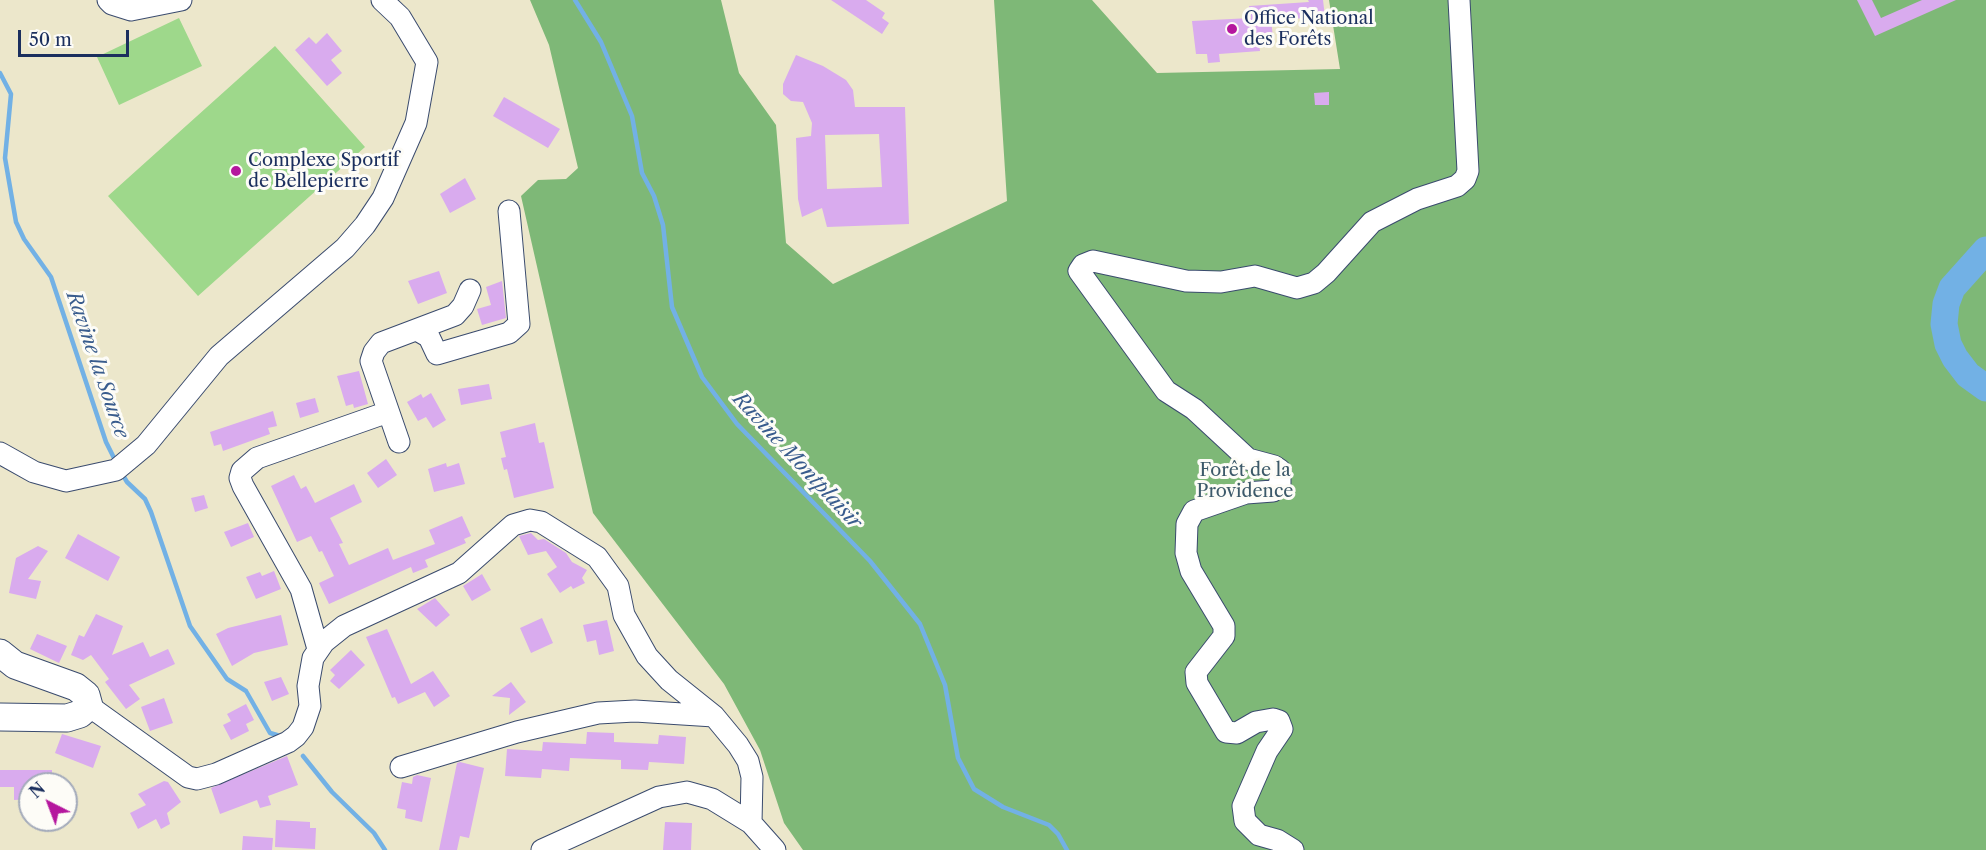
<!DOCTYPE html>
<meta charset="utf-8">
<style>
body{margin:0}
#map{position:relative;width:1986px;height:850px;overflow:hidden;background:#ece7cb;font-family:"Libre Caslon Text",serif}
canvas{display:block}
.north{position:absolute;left:18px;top:772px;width:60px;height:60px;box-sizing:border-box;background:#fdfcf7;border:2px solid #a3aaba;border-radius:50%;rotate:318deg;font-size:16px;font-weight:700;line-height:24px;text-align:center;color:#1b2f5e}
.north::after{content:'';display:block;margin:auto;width:21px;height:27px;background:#b5179e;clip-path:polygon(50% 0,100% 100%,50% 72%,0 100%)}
.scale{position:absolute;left:18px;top:30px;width:111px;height:27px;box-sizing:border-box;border:3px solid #1b2f5e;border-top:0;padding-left:8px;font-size:18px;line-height:21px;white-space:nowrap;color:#1b2f5e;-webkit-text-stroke:4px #fdfcf7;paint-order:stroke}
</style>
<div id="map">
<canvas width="1986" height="850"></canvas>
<div class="north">N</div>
<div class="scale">50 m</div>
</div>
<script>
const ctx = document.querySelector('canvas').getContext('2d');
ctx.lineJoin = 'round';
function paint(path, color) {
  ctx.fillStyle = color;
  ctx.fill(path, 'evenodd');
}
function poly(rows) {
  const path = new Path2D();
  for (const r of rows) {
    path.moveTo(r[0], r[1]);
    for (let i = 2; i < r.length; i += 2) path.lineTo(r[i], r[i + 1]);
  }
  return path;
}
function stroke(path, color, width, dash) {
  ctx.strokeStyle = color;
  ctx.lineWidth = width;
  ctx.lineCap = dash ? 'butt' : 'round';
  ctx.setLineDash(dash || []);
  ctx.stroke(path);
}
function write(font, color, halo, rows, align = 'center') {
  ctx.font = font + ' "Libre Caslon Text",serif';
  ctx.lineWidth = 6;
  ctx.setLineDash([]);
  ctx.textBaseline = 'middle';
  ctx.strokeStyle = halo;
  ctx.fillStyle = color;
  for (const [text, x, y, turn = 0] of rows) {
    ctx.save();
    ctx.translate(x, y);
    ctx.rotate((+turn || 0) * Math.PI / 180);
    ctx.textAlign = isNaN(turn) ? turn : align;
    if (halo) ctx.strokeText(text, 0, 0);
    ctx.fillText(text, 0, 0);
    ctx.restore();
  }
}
paint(poly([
 [179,18,202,66,119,105,97,57],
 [275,46,365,147,198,296,108,196]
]), '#9ed88b');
paint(poly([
 [530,0,721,0,739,73,776,125,786,243,833,284,1007,201,994,0,1092,0,1157,73,1340,69,1329,0,1986,0,1986,850,803,850,784,823,760,750,724,684,593,513,521,196,538,180,566,179,578,168,549,45]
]), '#7eb877');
stroke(poly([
 [575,0,601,42,632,116,642,173,654,196,663,225,672,307,702,377,737,424,870,561,920,624,945,685,958,758,974,789,1003,807,1049,825,1058,834,1067,850],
 [0,73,11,94,5,158,16,222,24,239,51,277,106,442,116,462],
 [121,472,127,482,145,499,151,512,190,626,227,679,246,691,270,733,277,735],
 [303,756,332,792,374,833,385,850]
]), '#72b1e5', 4.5);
stroke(poly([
 [1986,250,1952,288,1946,304,1944,324,1948,344,1955,358,1968,375,1986,388]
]), '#72b1e5', 27);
paint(poly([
 [831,0,866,0,885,13,882,18,889,23,882,34],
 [1308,0,1323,0,1325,17,1271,20,1273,37,1258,39,1260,51,1219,54,1220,62,1208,63,1207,54,1196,54,1192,21,1251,18,1249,6,1309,2],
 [1857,0,1872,0,1881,18,1922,0,1956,0,1875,36],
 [327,33,342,51,331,60,342,73,327,86,295,50,309,37,316,44],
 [796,55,823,66,846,80,853,90,855,107,905,107,909,224,827,227,822,208,802,217,798,199,796,138,811,136,812,123,803,102,791,101,783,94,783,84],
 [879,134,882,187,827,189,825,135],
 [1329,92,1329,105,1315,105,1314,93],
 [504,97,560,129,548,148,493,116],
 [465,178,476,199,450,213,440,194],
 [439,271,447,293,418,304,408,281],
 [502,281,506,318,482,325,477,309,491,305,486,287],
 [359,371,368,404,354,408,353,404,346,406,337,376],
 [489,384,492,399,461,405,458,389],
 [431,393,446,420,433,428,426,417,418,421,407,402,421,394,423,398],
 [315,398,319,412,300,418,296,403],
 [273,411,277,426,268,428,270,434,223,451,221,444,214,446,210,432],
 [535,423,539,443,544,442,554,488,514,498,507,469,504,470,501,458,506,457,500,432],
 [386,459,397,475,378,488,367,473],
 [446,463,447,467,459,463,465,484,434,492,428,469],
 [294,475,301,489,306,486,315,503,354,484,362,502,330,518,343,543,339,544,349,565,388,548,393,560,435,544,429,530,462,516,471,536,464,539,466,543,425,560,428,567,413,573,411,567,329,604,319,583,334,576,322,551,319,552,311,536,297,542,271,486],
 [204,495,208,508,195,512,191,498],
 [248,523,254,537,231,547,224,532],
 [531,533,538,540,544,539,566,553,572,562,587,570,582,578,585,583,573,589,571,586,560,593,547,574,557,567,546,551,528,555,519,536],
 [78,534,120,557,108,581,65,558],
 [38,546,48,551,28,579,41,581,36,599,9,593,16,558],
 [274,571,281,589,256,599,246,577,260,572,262,576],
 [482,574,491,590,472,601,463,586],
 [435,598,450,615,436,627,417,609],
 [96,614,123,626,112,655,143,642,150,657,168,649,175,664,129,685,140,699,126,709,105,682,109,679,91,655,83,660,71,655,79,635,84,637],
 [281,615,288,645,254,653,232,666,216,634,228,628],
 [542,618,553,643,531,653,520,628],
 [607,620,614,651,599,655,596,640,587,642,583,625],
 [387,629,411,684,433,671,450,696,434,707,425,692,398,704,395,697,392,698,366,637],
 [37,634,67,646,59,663,30,649],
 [351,650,365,665,339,689,330,681,335,675,330,670],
 [281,677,289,694,272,701,264,682],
 [511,682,526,702,509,715,510,698,492,696],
 [164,698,173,723,150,731,141,707],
 [246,704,254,720,246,724,249,731,231,740,223,725,231,721,227,714],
 [587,732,614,733,614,742,658,744,659,735,686,737,684,764,649,762,648,770,621,769,621,760,570,758,569,771,542,769,541,778,505,776,507,749,542,751,543,742,586,744],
 [62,734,101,746,93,768,55,753],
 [287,756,298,785,268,796,271,805,260,808,257,800,220,814,211,788],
 [460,762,484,768,469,838,460,836,457,850,439,850,457,763],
 [0,770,52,770,52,784,30,784,30,799,14,800,14,787,0,787],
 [417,775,431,778,422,822,405,818,406,810,397,808,402,782,412,784,413,777],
 [164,781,168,782,181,802,167,813,170,824,161,829,156,819,138,829,130,813,146,805,138,794],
 [276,820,310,822,310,828,316,828,315,849,275,847],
 [665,822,692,823,691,850,663,850],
 [243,836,273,838,272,850,242,850]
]), '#d9abee');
const minor = poly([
 [108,0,112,4,131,10,181,0],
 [417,330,429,337,437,354,509,333,519,324,509,211],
 [399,442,371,361,374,352,381,343,455,315,463,306,470,290],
 [0,453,34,472,66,481,116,470,146,445,219,356,345,248,365,225,383,198,416,123,427,62,400,17,382,0],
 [318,649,301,589,243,486,240,478,242,471,257,458,388,412],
 [89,706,188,777,197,779,216,774,288,742,296,736,303,727,310,706,308,686,313,658,324,642,344,626,459,573,513,525,530,520,541,522,597,557,618,586,624,615,647,656,669,680,714,716,738,745,748,761,752,777,751,823],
 [401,767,517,732,598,713,635,711,714,716],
 [542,850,659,797,687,792,712,799,751,823,775,850],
 [1293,850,1277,840,1259,835,1245,821,1243,806,1267,751,1282,729,1279,721,1273,719,1256,722,1237,733,1226,732,1197,683,1196,672,1224,636,1224,626,1191,571,1186,553,1187,524,1194,511,1246,493,1273,491,1280,485,1280,470,1274,466,1248,459,1194,409,1166,391,1079,271,1083,265,1093,261,1186,281,1221,282,1255,276,1297,288,1314,283,1326,273,1372,222,1417,199,1457,186,1465,179,1468,171,1459,0]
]);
const major = poly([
 [0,653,15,665,76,687,86,695,89,706,80,714,67,718,0,717]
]);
stroke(minor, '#3a4b6e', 23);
stroke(major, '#3a4b6e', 29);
stroke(minor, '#fff', 21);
stroke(major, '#fff', 27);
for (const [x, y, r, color] of [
 [1232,29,6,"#b5179e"],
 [236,171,6,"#b5179e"]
]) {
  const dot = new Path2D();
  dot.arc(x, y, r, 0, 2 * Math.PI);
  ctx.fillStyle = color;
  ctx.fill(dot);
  stroke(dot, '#fdfcf7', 2);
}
write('18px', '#1b2f5e', '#fdfcf7', [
 ["Office National",1244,19],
 ["des Forêts",1244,40],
 ["Complexe Sportif",248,161],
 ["de Bellepierre",248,182]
], 'left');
write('18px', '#3c5969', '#fdfcf7', [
 ["Forêt de la",1245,471],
 ["Providence",1245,492]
]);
write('italic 20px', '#395c8d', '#fdfcf7', [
 ["Ravine la Source",97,365,71],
 ["Ravine Montplaisir",797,461,47]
]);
</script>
